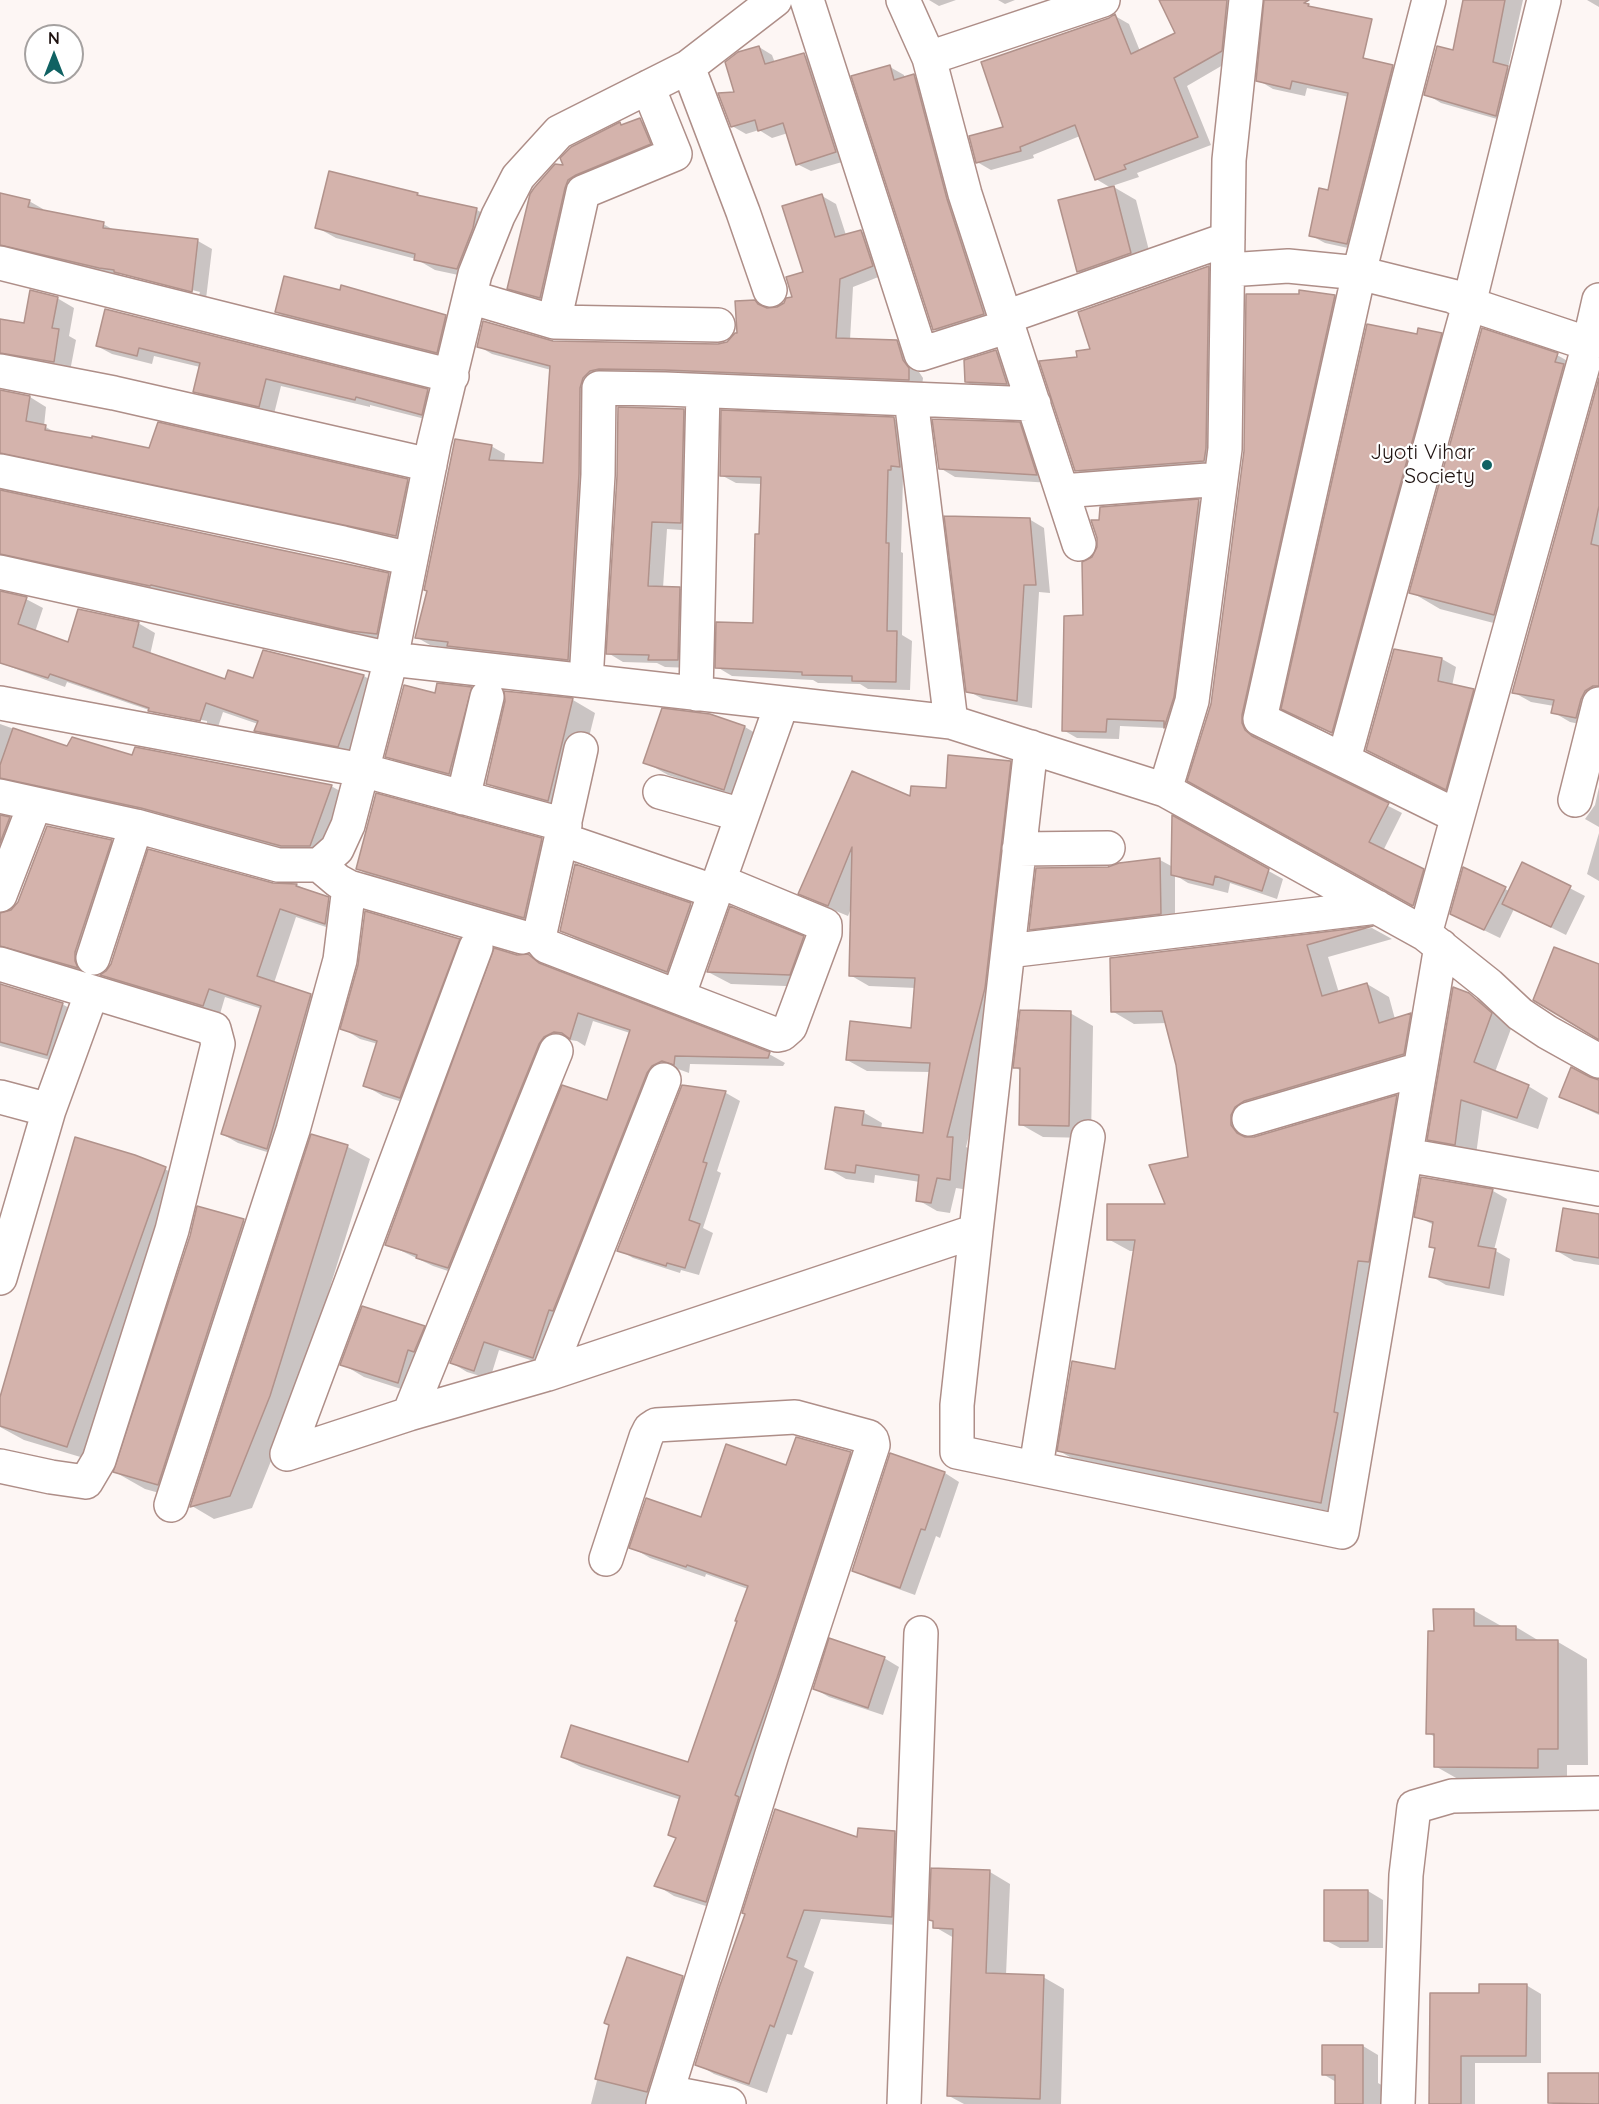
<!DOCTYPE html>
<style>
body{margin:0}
#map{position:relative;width:1599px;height:2104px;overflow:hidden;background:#fdf6f4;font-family:Quicksand,sans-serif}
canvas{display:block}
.north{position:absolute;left:24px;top:24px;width:60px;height:60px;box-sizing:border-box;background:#fff;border:2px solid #a5a1a0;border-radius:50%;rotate:0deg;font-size:16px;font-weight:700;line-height:24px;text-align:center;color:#1f1311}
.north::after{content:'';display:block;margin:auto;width:21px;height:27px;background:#106263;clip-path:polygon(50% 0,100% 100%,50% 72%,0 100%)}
</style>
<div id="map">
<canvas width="1599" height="2104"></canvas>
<div class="north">N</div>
</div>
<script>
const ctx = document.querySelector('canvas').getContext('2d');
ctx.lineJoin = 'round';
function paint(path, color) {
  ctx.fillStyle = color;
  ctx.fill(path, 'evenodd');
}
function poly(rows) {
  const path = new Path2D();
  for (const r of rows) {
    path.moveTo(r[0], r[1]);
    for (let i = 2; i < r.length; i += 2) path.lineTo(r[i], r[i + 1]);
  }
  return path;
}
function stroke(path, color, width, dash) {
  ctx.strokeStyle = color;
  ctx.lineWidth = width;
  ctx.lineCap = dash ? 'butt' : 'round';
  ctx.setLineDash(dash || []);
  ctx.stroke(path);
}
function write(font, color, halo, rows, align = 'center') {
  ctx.font = font + ' Quicksand,sans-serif';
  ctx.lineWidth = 4.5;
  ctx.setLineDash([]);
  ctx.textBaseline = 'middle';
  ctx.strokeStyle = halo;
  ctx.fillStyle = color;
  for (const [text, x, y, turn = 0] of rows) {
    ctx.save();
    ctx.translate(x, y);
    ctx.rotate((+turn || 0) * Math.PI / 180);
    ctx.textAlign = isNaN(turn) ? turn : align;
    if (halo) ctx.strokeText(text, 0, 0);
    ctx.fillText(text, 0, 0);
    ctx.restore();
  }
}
paint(poly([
 [929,0,956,0,939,6],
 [998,0,1015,0,1005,4],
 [1164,0,1243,0,1235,58,1187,86,1211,145,1137,173,1139,177,1112,186,1136,200,1153,266,1100,284,1078,271,1111,188,1096,179,1080,136,1033,155,1034,158,991,170,977,162,1005,128,1115,16,1129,24,1140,51,1177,33],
 [1266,0,1283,0,1308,5,1314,9,1359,59,1392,66,1407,75,1362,251,1325,243,1310,235,1329,192,1349,97,1307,88,1305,96,1273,89,1258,80],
 [1463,0,1523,0,1508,68,1523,76,1511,123,1441,103,1426,94,1454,52],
 [1587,0,1599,0,1599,7],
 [759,47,772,55,775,63,804,55,818,63,849,160,811,171,797,164,788,133,772,138,759,130,746,134,732,126,736,94],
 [890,67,904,75,905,78,914,76,927,83,997,322,948,337,934,329],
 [640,120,663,133,672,157,599,187,562,310,531,301,509,288,565,167,620,124,624,126],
 [0,194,29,201,43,209,43,211,103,224,116,231,198,241,212,249,206,299,38,257,0,237],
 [116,271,200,292,199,295,120,275],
 [417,195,422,198,477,210,496,221,477,279,435,270,416,259,336,238,316,227],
 [822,196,836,204,846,235,861,231,875,239,886,274,853,287,850,340,896,342,911,350,917,369,923,378,922,387,614,376,582,667,462,654,452,648,430,645,416,637,491,446,505,454,504,462,545,464,551,370,492,354,478,346,553,342,718,345,728,342,738,335,754,301,769,310,777,309,794,299,805,273],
 [1209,267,1226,277,1222,471,1094,480,1076,470,1079,358,1092,351],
 [341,291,445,316,460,324,451,360,291,320,276,312],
 [1335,296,1349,304,1256,732,1259,740,1402,813,1383,851,1437,878,1428,913,1189,780],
 [57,298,74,308,69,336,76,340,70,371,0,373,0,321,25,325],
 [106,310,427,391,442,399,437,422,370,405,370,407,281,386,274,414,209,399,194,391,200,367,154,356,152,364,112,354,97,346],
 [1441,334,1457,343,1348,741,1299,717,1418,336],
 [996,351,1011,360,1021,392,981,390,966,382],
 [1557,355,1587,372,1524,631,1440,609,1411,592],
 [1599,384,1599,707,1594,727,1570,722,1553,712,1554,706,1531,702,1513,692],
 [0,390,2,392,30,397,46,407,44,426,58,434,150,450,407,481,424,490,413,545,0,460],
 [683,410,698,419,696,531,667,529,663,588,679,588,694,597,692,668,665,667,657,663,623,662,608,653],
 [894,419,909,427,906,477,903,478,901,552,903,553,902,635,912,641,910,690,868,689,860,684,818,683,813,680,732,676,717,667,754,624,761,536,762,484,736,483,721,475],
 [1019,424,1034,432,1051,483,955,477,940,468],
 [0,491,388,575,405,584,394,642,0,575],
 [1199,501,1213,509,1178,735,1166,728,1120,726,1119,739,1077,738,1063,730,1094,558,1099,549,1101,508],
 [1029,519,1044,528,1050,593,1039,592,1032,708,983,699,968,691],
 [0,591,2,593,26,599,43,608,35,632,69,643,138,623,155,633,150,655,226,681,254,680,264,652,364,676,380,686,355,755,273,740,256,730,258,724,223,712,217,730,166,720,149,710,67,682,65,687,0,663],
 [154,711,207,721,207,724,158,715],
 [1395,650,1442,659,1456,667,1452,686,1473,690,1487,698,1460,796,1382,758],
 [471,688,494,701,472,786,409,769,387,756,436,695],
 [506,692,573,700,595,713,570,813,510,796,487,783,507,701],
 [710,715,745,727,767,740,746,801,668,775,645,762],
 [0,724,68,748,331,786,349,796,328,856,299,856,0,801],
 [1010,762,1029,773,1003,999,966,1147,972,1150,969,1190,956,1188,950,1213,937,1211,918,1200,920,1182,875,1175,874,1183,846,1179,827,1168,863,1112,882,1123,881,1129,924,1135,930,1072,867,1071,847,1060,913,1030,916,988,869,986,850,975,852,906,848,916,819,904,800,893,853,773,912,799,948,790],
 [1599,787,1599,827,1585,819,1595,805],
 [0,814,2,817,9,819,27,829,0,898],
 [1173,818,1283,879,1277,899,1230,883,1228,893,1188,883,1175,875,1175,922,1045,937,1031,929,1108,868,1160,860,1173,867],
 [1599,833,1599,881,1587,874],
 [541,840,571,857,554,934,387,886,358,869],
 [111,841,129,851,92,972,94,976,0,968,0,912,1,915,12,911],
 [1523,864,1585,896,1566,935,1514,909,1500,938,1467,922,1505,889,1509,891],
 [576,865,691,905,713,918,689,984,584,943,561,930],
 [273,885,297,885,344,908,341,932,296,917,274,983,311,995,327,1004,283,1157,238,1143,222,1134,262,1009,225,997,220,1014,118,983,103,975],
 [1372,928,1392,939,1328,957,1339,993,1367,984,1389,997,1395,1019,1411,1014,1432,1027,1425,1066,1252,1128,1253,1139,1397,1097,1418,1109,1343,1514,1081,1463,1059,1451,1116,1371,1134,1251,1130,1251,1108,1239,1167,1206,1190,1158,1178,1064,1167,1023,1134,1024,1112,1011,1111,959],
 [803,938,825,951,812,987,731,984,708,972],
 [459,940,477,950,418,1107,383,1096,364,1085,378,1044,360,1039,342,1028],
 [528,956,544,965,769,1054,785,1063,783,1066,690,1064,689,1073,678,1069,667,1074,549,1366,499,1350,490,1379,467,1372,452,1363,608,1102,630,1033,593,1021,585,1046,577,1041,570,1040,560,1045,463,1276,433,1266,387,1244,517,957],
 [0,981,3,986,62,1004,80,1014,64,1064,0,1046],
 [1468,994,1489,1006,1512,1026,1495,1072,1528,1086,1548,1098,1538,1129,1482,1110,1476,1155,1450,1151,1429,1139],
 [1070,1013,1093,1026,1091,1138,1043,1137,1020,1124,1021,1071,1015,1067],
 [1599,1081,1599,1115,1561,1097],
 [683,1087,726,1093,740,1101,717,1171,721,1173,703,1228,713,1233,699,1275,681,1270,680,1273,633,1258,619,1250],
 [312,1135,348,1147,370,1159,292,1409,252,1508,214,1519,192,1506],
 [165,1169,195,1186,97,1462,24,1440,0,1427,0,1402],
 [1422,1178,1493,1191,1507,1199,1494,1250,1510,1259,1504,1296,1446,1285,1431,1276,1436,1250,1430,1246,1434,1225,1416,1216],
 [198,1207,244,1221,273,1238,188,1501,145,1489,115,1472,191,1236],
 [1599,1216,1599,1265,1574,1261,1557,1251],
 [424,1327,446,1340,420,1395,364,1377,342,1364],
 [851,1453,869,1464,725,1912,674,1896,656,1885,677,1839,670,1835,681,1800,581,1767,562,1757,689,1764,748,1589,706,1574,705,1577,650,1558,631,1547,702,1519,787,1467],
 [891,1455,945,1473,959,1482,940,1538,936,1536,915,1595,868,1578,853,1570],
 [1473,1610,1503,1627,1516,1627,1541,1642,1558,1642,1587,1659,1588,1765,1567,1765,1567,1784,1465,1783,1435,1766,1435,1737,1428,1733,1435,1633],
 [884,1658,899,1667,883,1715,829,1697,815,1689],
 [894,1832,912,1842,909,1926,821,1919,804,1967,814,1972,792,2035,787,2034,767,2093,714,2074,697,2064,720,1989,858,1839],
 [990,1872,1010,1884,1006,1975,1043,1977,1064,1989,1061,2104,964,2104,949,2096,954,1938,935,1927],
 [1368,1891,1383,1900,1383,1948,1340,1948,1325,1940],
 [628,1959,683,1977,701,1988,664,2104,591,2104],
 [1526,1985,1541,1994,1541,2063,1475,2063,1475,2104,1431,2104,1480,1995],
 [1323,2046,1363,2046,1378,2055,1378,2083,1394,2092,1395,2104,1336,2104,1336,2082,1323,2074],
 [1599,2075,1599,2104,1553,2104,1549,2102]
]), '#0003');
const building = poly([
 [1159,0,1227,0,1222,51,1174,78,1198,137,1124,165,1126,169,1095,180,1075,125,1020,147,1021,151,976,163,969,136,1003,127,981,62,1109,18,1115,14,1131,54,1175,33,1159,0],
 [1264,0,1309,0,1304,3,1309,4,1308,6,1372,19,1363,58,1393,65,1347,244,1309,236,1319,188,1328,190,1348,93,1292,81,1290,89,1256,81,1264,0],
 [1463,0,1505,0,1493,62,1508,66,1496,116,1424,95,1437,46,1453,50,1463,0],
 [759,46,765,64,804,53,836,152,796,165,783,123,758,131,755,120,731,127,718,93,734,92,725,62,738,52,759,46],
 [890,65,894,80,914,74,947,199,984,314,933,330,851,76,890,65],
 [640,118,651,144,576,175,568,180,565,188,540,298,507,289,530,194,534,188,555,164,563,165,560,158,571,147,620,122,621,125,640,118],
 [329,171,418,193,417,195,477,208,473,228,457,269,414,260,415,254,315,228,329,171],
 [1114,186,1131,253,1077,272,1058,200,1114,186],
 [0,193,30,200,28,207,104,222,103,228,198,239,192,292,114,272,114,270,99,268,0,245,0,193],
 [822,194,835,237,861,230,873,266,840,279,836,338,897,340,903,360,909,368,909,380,665,370,599,369,590,371,583,378,580,388,579,474,568,660,447,646,448,642,415,638,427,591,424,590,455,439,492,445,489,460,543,463,550,366,477,347,483,321,553,341,718,344,727,342,735,333,737,333,735,301,755,300,758,304,767,308,777,307,784,303,786,298,792,297,786,277,803,272,782,206,822,194],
 [1209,266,1206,448,1204,461,1075,471,1039,361,1077,357,1076,351,1090,349,1078,312,1209,266],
 [284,276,340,290,341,285,446,315,437,353,275,312,284,276],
 [30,290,58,297,52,328,59,329,54,362,0,353,0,319,24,323,30,290],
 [1299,290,1335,295,1242,715,1242,723,1245,730,1252,736,1389,803,1369,842,1424,869,1413,906,1187,781,1211,704,1244,451,1246,294,1299,294,1299,290],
 [105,309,428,389,422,415,356,397,355,400,266,379,259,407,193,392,200,363,139,348,137,356,96,346,105,309],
 [1367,324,1417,334,1418,328,1442,333,1332,733,1281,709,1367,324],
 [1482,328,1558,353,1555,362,1564,364,1494,615,1409,593,1482,328],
 [996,350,1007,384,965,382,964,360,996,350],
 [1599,378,1599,506,1591,544,1599,546,1599,686,1593,686,1585,691,1581,699,1576,718,1551,713,1554,700,1512,693,1599,378],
 [0,390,30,396,26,421,46,425,45,430,92,438,92,436,149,448,158,422,408,479,396,536,0,453,0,390],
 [618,407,684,409,681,523,652,522,648,586,680,587,678,660,648,660,649,655,606,654,617,476,618,407],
 [721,410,894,417,900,467,891,466,891,470,888,470,886,543,889,543,887,631,897,631,896,682,852,681,852,676,802,675,802,672,715,668,716,622,753,623,755,534,759,534,761,477,720,476,721,410],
 [932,419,1020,422,1037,475,939,469,932,419],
 [0,490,389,573,377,634,350,631,151,585,150,586,0,554,0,490],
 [1199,499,1174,697,1164,728,1164,721,1107,719,1106,732,1062,731,1064,616,1083,615,1082,562,1092,557,1097,547,1097,538,1091,520,1099,520,1100,507,1199,499],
 [944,516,1030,518,1036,585,1024,585,1017,701,966,692,944,516],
 [0,591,27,597,18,624,68,642,78,609,139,622,133,647,225,679,228,670,253,678,263,650,364,675,338,747,254,731,258,721,206,703,200,721,148,711,149,708,50,674,48,678,0,663,0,591],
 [1394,649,1442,658,1438,681,1474,689,1446,790,1366,750,1394,649],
 [437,683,472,687,449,774,385,757,404,685,435,693,437,683],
 [504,691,573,698,548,801,486,784,505,701,504,691],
 [662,708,710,714,745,726,724,790,643,763,662,708],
 [13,728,67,746,72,737,132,755,135,747,332,785,310,846,281,846,141,808,0,778,0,765,13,728],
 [948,755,1011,761,985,988,947,1137,953,1137,950,1180,937,1178,931,1203,916,1201,919,1175,856,1165,855,1173,825,1169,835,1107,864,1111,862,1125,923,1133,930,1063,846,1060,850,1021,911,1028,915,978,849,976,852,847,828,906,798,894,852,771,910,796,911,786,946,788,948,755],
 [376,793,542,838,524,918,356,869,376,793],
 [0,815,10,817,0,843,0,815],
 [1172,815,1269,869,1262,891,1215,876,1213,885,1171,875,1172,815],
 [47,826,112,840,75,952,75,961,78,968,0,946,0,913,11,910,18,902,47,826],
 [148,849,273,883,297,884,296,886,329,897,325,924,280,909,257,976,311,994,267,1149,221,1134,261,1006,209,989,203,1006,100,975,106,971,111,964,148,849],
 [1160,858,1161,914,1029,930,1036,868,1108,867,1119,863,1160,858],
 [1522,862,1571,886,1551,927,1502,904,1522,862],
 [575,864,691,903,667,972,560,931,575,864],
 [1463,867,1506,887,1484,930,1450,914,1463,867],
 [730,906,804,936,790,975,707,972,730,906],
 [365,911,460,939,400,1098,363,1086,377,1041,340,1029,358,965,365,911],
 [1373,926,1307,945,1322,996,1367,983,1379,1023,1411,1013,1404,1054,1244,1101,1235,1107,1231,1115,1231,1125,1237,1133,1245,1137,1254,1137,1397,1095,1369,1262,1358,1261,1334,1412,1338,1413,1321,1503,1057,1451,1072,1361,1115,1369,1135,1240,1107,1240,1107,1204,1165,1204,1149,1165,1188,1157,1176,1065,1162,1011,1111,1012,1110,958,1373,926],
 [1554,947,1599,964,1599,1040,1533,1000,1554,947],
 [494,948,517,955,528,954,539,963,770,1052,768,1058,675,1056,674,1065,662,1061,652,1066,647,1073,553,1311,549,1310,533,1358,484,1342,474,1371,450,1363,562,1085,607,1100,630,1030,578,1013,570,1039,562,1033,554,1032,544,1037,539,1044,448,1268,416,1258,417,1255,385,1245,494,948],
 [0,984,63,1003,47,1055,0,1042,0,984],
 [1453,987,1469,993,1492,1013,1474,1062,1529,1085,1517,1118,1461,1100,1455,1145,1427,1140,1453,987],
 [1020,1010,1071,1011,1069,1126,1019,1125,1020,1068,1013,1068,1020,1010],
 [1571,1067,1590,1077,1599,1080,1599,1113,1559,1097,1571,1067],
 [682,1085,726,1091,703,1162,707,1163,689,1220,700,1224,685,1268,667,1263,666,1266,617,1251,682,1085],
 [311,1134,348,1145,270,1396,230,1496,190,1507,311,1134],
 [75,1137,135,1155,166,1167,67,1447,0,1426,0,1397,75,1137],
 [1421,1177,1493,1189,1478,1246,1496,1249,1489,1288,1429,1277,1435,1248,1429,1247,1433,1222,1414,1217,1421,1177],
 [197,1206,244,1219,158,1485,113,1472,190,1236,197,1206],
 [1563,1208,1599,1214,1599,1258,1556,1251,1563,1208],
 [362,1306,425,1326,414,1352,408,1350,398,1383,340,1365,362,1306],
 [796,1437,851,1452,777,1678,735,1795,739,1797,706,1902,654,1886,676,1838,668,1835,680,1796,561,1757,571,1725,688,1762,737,1621,735,1621,748,1586,687,1565,686,1567,629,1548,646,1498,701,1517,726,1444,786,1465,796,1437],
 [890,1453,945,1472,925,1530,921,1529,900,1588,852,1571,890,1453],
 [1433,1609,1474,1609,1474,1626,1516,1626,1516,1640,1558,1640,1558,1749,1538,1749,1538,1768,1434,1767,1434,1734,1426,1734,1428,1631,1434,1631,1433,1609],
 [829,1638,885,1657,868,1708,813,1689,829,1638],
 [775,1809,857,1837,858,1828,895,1831,892,1917,804,1910,787,1957,797,1961,774,2027,770,2025,749,2084,695,2065,719,1988,745,1914,742,1913,775,1809],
 [931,1868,990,1870,986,1973,1044,1975,1040,2099,947,2096,953,1929,933,1928,933,1921,929,1920,931,1868],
 [1324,1890,1368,1890,1368,1941,1324,1941,1324,1890],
 [627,1957,683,1976,647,2092,595,2079,609,2025,604,2023,627,1957],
 [1479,1984,1527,1984,1526,2056,1461,2056,1461,2104,1429,2104,1430,1993,1479,1993,1479,1984],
 [1322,2045,1363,2045,1363,2104,1335,2104,1335,2075,1322,2075,1322,2045],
 [1548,2073,1599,2073,1599,2104,1548,2103,1548,2073]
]);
paint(building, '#d4b3ac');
stroke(building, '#b1928b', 1.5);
const street = poly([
 [807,0,921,354,1009,326],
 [903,0,929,58,965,194,1079,544],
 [929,58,1103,0],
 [688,67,743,212,770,290],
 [0,263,452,376],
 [1228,270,1288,266,1359,273,1429,0],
 [470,297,554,322,718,325],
 [1006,317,1228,239],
 [554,322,583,192,675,154,648,87],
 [0,371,114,393,430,465],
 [911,399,951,722],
 [0,471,343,543,410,559],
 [1062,491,1221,479],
 [0,572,391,659,951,722,1165,790,1425,934,1489,985,1520,1014,1547,1032,1599,1061],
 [586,681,598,475,599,388,665,389,1034,404],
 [696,694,703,391],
 [0,703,362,770,565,825],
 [581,749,540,933,541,940,546,946,777,1035,782,1034,790,1027,825,933,825,925,719,881],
 [1344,759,1469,304,1544,0],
 [1165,790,1192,701,1225,449,1229,160,1246,0],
 [660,792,742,815],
 [0,796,136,826,278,865,319,865,337,849,348,825,391,659,434,444,475,274,498,216,518,177,559,132,688,67,775,0],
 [463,798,487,697],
 [1575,800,1599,704],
 [1457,816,1260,719,1359,273,1452,296,1469,304,1589,344,1599,300],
 [561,839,716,892],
 [1019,849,1108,848],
 [349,887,522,937],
 [0,895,35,804],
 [1425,934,1589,344],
 [1008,951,1377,907],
 [93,958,136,826],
 [0,964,214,1029,218,1044,172,1230,99,1460,86,1482,51,1477,0,1466],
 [678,997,782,703],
 [0,1097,49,1110,0,1278],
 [49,1110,92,992],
 [1249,1119,1420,1069],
 [1406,1155,1599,1189],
 [976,1231,957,1405,957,1452,1342,1532,1441,946],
 [548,1374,664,1080],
 [409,1414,556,1051],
 [287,1454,409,1414,548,1374,976,1231,1031,747],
 [287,1454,476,947],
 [1036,1467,1088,1137],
 [171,1505,293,1130,340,960,349,887,338,881,319,865],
 [606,1559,646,1437,650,1429,656,1425,795,1417,869,1437,872,1440,873,1445,772,1754,663,2104],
 [667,2092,729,2104],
 [904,2104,921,1633],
 [1398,2104,1406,1875,1414,1807,1452,1796,1599,1793]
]);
stroke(street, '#ae8e88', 36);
stroke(street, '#fff', 33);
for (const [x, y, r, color] of [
 [1487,465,6,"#106263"]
]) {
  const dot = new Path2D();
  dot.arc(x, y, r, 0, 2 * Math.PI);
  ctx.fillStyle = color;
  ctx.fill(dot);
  stroke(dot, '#fff', 2);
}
write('21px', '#1f1311', '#fff', [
 ["Jyoti Vihar",1475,453],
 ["Society",1475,477]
], 'right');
</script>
